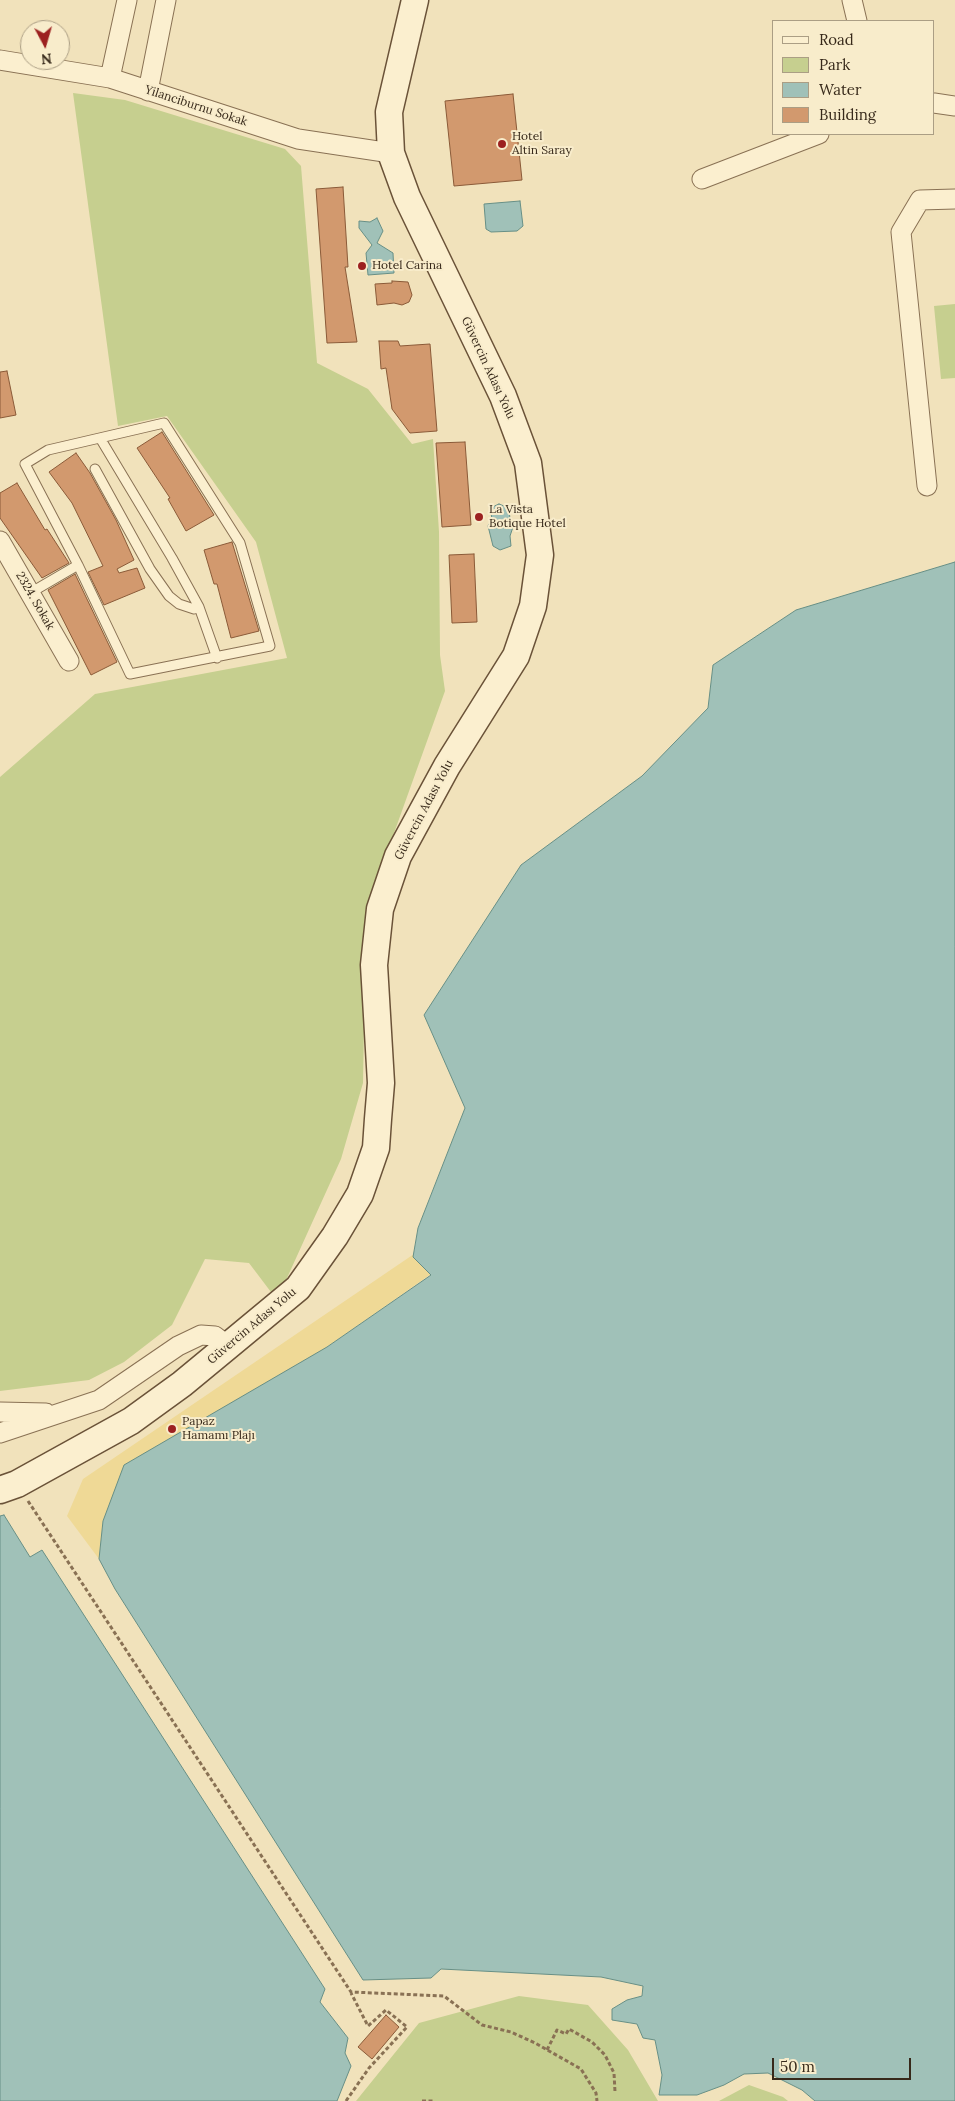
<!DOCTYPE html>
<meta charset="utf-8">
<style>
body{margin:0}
#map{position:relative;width:955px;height:2101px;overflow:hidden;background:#f1e2bb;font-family:Lora,serif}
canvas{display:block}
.legend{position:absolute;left:772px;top:20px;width:162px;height:115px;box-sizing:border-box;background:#f8eccb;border:1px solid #ab9e84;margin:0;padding:6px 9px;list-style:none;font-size:15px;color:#37291a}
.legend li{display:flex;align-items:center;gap:10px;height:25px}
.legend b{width:25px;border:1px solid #ab9e84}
.north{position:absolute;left:20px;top:20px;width:50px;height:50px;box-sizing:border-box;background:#f8eccb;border:1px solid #ab9e84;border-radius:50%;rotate:174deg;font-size:14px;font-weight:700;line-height:20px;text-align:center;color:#37291a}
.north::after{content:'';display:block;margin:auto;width:18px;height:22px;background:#9c2120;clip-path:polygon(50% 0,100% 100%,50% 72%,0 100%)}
.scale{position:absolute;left:772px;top:2058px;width:139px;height:22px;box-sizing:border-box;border:2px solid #37291a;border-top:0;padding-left:6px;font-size:15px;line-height:18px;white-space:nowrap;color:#37291a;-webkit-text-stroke:4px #f8eccb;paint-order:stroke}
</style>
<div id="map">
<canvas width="955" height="2101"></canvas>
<ul class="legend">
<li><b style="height:6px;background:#fbefcf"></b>Road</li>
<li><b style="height:14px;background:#c6cf8f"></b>Park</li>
<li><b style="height:14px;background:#a0c1b8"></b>Water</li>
<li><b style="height:14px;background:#d2996e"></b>Building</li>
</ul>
<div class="north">N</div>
<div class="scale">50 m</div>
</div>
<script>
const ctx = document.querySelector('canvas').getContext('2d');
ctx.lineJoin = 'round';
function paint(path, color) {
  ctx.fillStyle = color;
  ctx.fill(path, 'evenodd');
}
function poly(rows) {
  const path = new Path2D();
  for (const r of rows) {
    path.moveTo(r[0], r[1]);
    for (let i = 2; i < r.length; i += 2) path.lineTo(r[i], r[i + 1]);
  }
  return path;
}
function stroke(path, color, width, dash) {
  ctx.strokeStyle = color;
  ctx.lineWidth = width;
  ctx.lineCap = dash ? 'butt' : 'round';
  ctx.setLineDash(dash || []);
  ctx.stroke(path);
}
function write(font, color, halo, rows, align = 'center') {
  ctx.font = font + ' Lora,serif';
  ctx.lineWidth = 4;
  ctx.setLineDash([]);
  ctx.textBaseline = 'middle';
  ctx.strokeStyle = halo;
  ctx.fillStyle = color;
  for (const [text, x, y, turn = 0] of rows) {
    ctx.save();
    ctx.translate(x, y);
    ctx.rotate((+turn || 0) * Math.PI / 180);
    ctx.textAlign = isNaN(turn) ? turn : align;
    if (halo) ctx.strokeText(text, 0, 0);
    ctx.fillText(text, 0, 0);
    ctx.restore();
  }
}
paint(poly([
 [73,93,125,100,285,149,301,166,317,363,368,389,412,444,433,439,439,532,440,655,445,691,366,911,363,1083,341,1159,277,1300,249,1263,205,1259,172,1325,124,1362,89,1380,0,1391,0,777,95,694,287,658,256,542,167,416,118,426],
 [955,304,955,378,941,379,934,306],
 [519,1996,588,2005,628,2050,658,2101,356,2101,419,2023],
 [749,2085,783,2097,788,2101,719,2101]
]), '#c6cf8f');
paint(poly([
 [414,1254,431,1274,327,1347,103,1521,99,1559,67,1516,83,1479]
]), '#efd996');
const water = poly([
 [520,201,523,226,517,231,491,232,486,229,484,204,520,201],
 [377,218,383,231,377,243,393,253,394,273,368,275,366,253,372,245,359,228,359,221,370,222,377,218],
 [499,504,509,508,510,520,513,527,510,536,511,546,500,550,493,546,488,526,492,519,490,508,499,504],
 [955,562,955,2101,815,2101,802,2090,768,2073,744,2074,724,2085,697,2095,659,2095,662,2075,655,2040,643,2038,637,2024,612,2020,612,2009,627,2000,642,1996,643,1986,601,1977,441,1969,431,1978,363,1980,115,1589,99,1559,103,1521,124,1465,327,1347,431,1275,413,1257,418,1228,465,1108,424,1015,521,865,642,776,708,708,713,665,796,610,955,562],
 [4,1515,30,1557,42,1550,325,1989,320,2002,348,2038,345,2053,351,2066,337,2101,0,2101,0,1516,4,1515]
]);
paint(water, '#a0c1b8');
stroke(water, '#678f86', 1);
const building = poly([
 [513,94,522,180,454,186,445,101,513,94],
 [343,187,348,267,345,267,357,342,327,343,316,189,343,187],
 [392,281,408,282,412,295,409,302,402,305,394,303,377,305,375,284,392,283,392,281],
 [379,341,398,341,400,346,430,344,437,431,410,433,392,409,386,368,381,369,379,341],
 [7,371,16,415,0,418,0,372,7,371],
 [162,432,214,515,186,531,168,499,170,498,137,448,162,432],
 [465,442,471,525,442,527,436,443,465,442],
 [76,453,90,473,116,520,134,560,117,569,119,573,137,568,145,588,104,605,88,572,103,566,72,503,49,472,76,453],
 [17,483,45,530,47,529,69,563,42,578,0,518,0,493,17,483],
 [232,542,259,631,231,638,217,584,214,584,204,550,232,542],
 [474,554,477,622,452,623,449,555,474,554],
 [75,574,117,662,91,675,48,590,75,574],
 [386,2015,399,2027,372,2059,358,2047,386,2015]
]);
paint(building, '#d2996e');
stroke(building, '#8a5a38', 1);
const service = poly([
 [100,438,172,558,199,607,217,658],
 [95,469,150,569,169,596,179,604,194,609,199,607],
 [30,593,78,565,130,674,270,646,240,543,164,423,48,450,25,464,78,565]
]);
const minor = poly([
 [852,0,857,21],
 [0,60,110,78,298,139,391,153],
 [110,78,127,0],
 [148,91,166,0],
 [934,103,955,106],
 [702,179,819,134],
 [927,486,901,232,920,200,955,199],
 [0,541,69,661],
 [0,1412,46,1413],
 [0,1433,99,1400,178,1346,201,1335,215,1336,228,1346]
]);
const secondary = poly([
 [0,1490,17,1484,131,1421,182,1384,228,1346,298,1288,335,1236,360,1194,376,1148,378,1119,381,1083,374,965,380,909,398,856,447,766,516,656,533,606,540,555,528,463,503,396,407,197,391,153,389,112,415,0]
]);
stroke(service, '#897154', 11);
stroke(minor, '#897154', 21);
stroke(secondary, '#6a5238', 29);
stroke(poly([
 [28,1501,351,1992,444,1996,482,2025,511,2032,535,2043,581,2069,596,2093,597,2101],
 [547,2050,557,2030,566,2034,569,2029,592,2042,605,2055,614,2073,615,2092],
 [346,2101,369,2068,407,2027,386,2010,368,2026,351,1993],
 [422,2101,435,2101]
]), '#897154', 3, [4, 2.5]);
stroke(service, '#fbefcf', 9);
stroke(minor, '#fbefcf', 19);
stroke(secondary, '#fbefcf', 26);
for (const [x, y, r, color] of [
 [502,144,5,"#9c2120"],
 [362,266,5,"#9c2120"],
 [479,517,5,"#9c2120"],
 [172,1429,5,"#9c2120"]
]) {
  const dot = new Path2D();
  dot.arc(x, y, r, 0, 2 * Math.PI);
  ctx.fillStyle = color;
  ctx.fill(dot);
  stroke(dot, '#f8eccb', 2);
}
write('12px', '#37291a', '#f8eccb', [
 ["Yilanciburnu Sokak",196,106,18],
 ["Güvercin Adası Yolu",488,368,65],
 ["2324. Sokak",35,601,60],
 ["Güvercin Adası Yolu",424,810,-62],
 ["Güvercin Adası Yolu",252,1326,-40]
]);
write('12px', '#37291a', '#f8eccb', [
 ["Hotel",512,137],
 ["Altin Saray",512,151],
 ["Hotel Carina",372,266],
 ["La Vista",489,510],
 ["Botique Hotel",489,524],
 ["Papaz",182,1422],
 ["Hamamı Plajı",182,1436]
], 'left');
</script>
